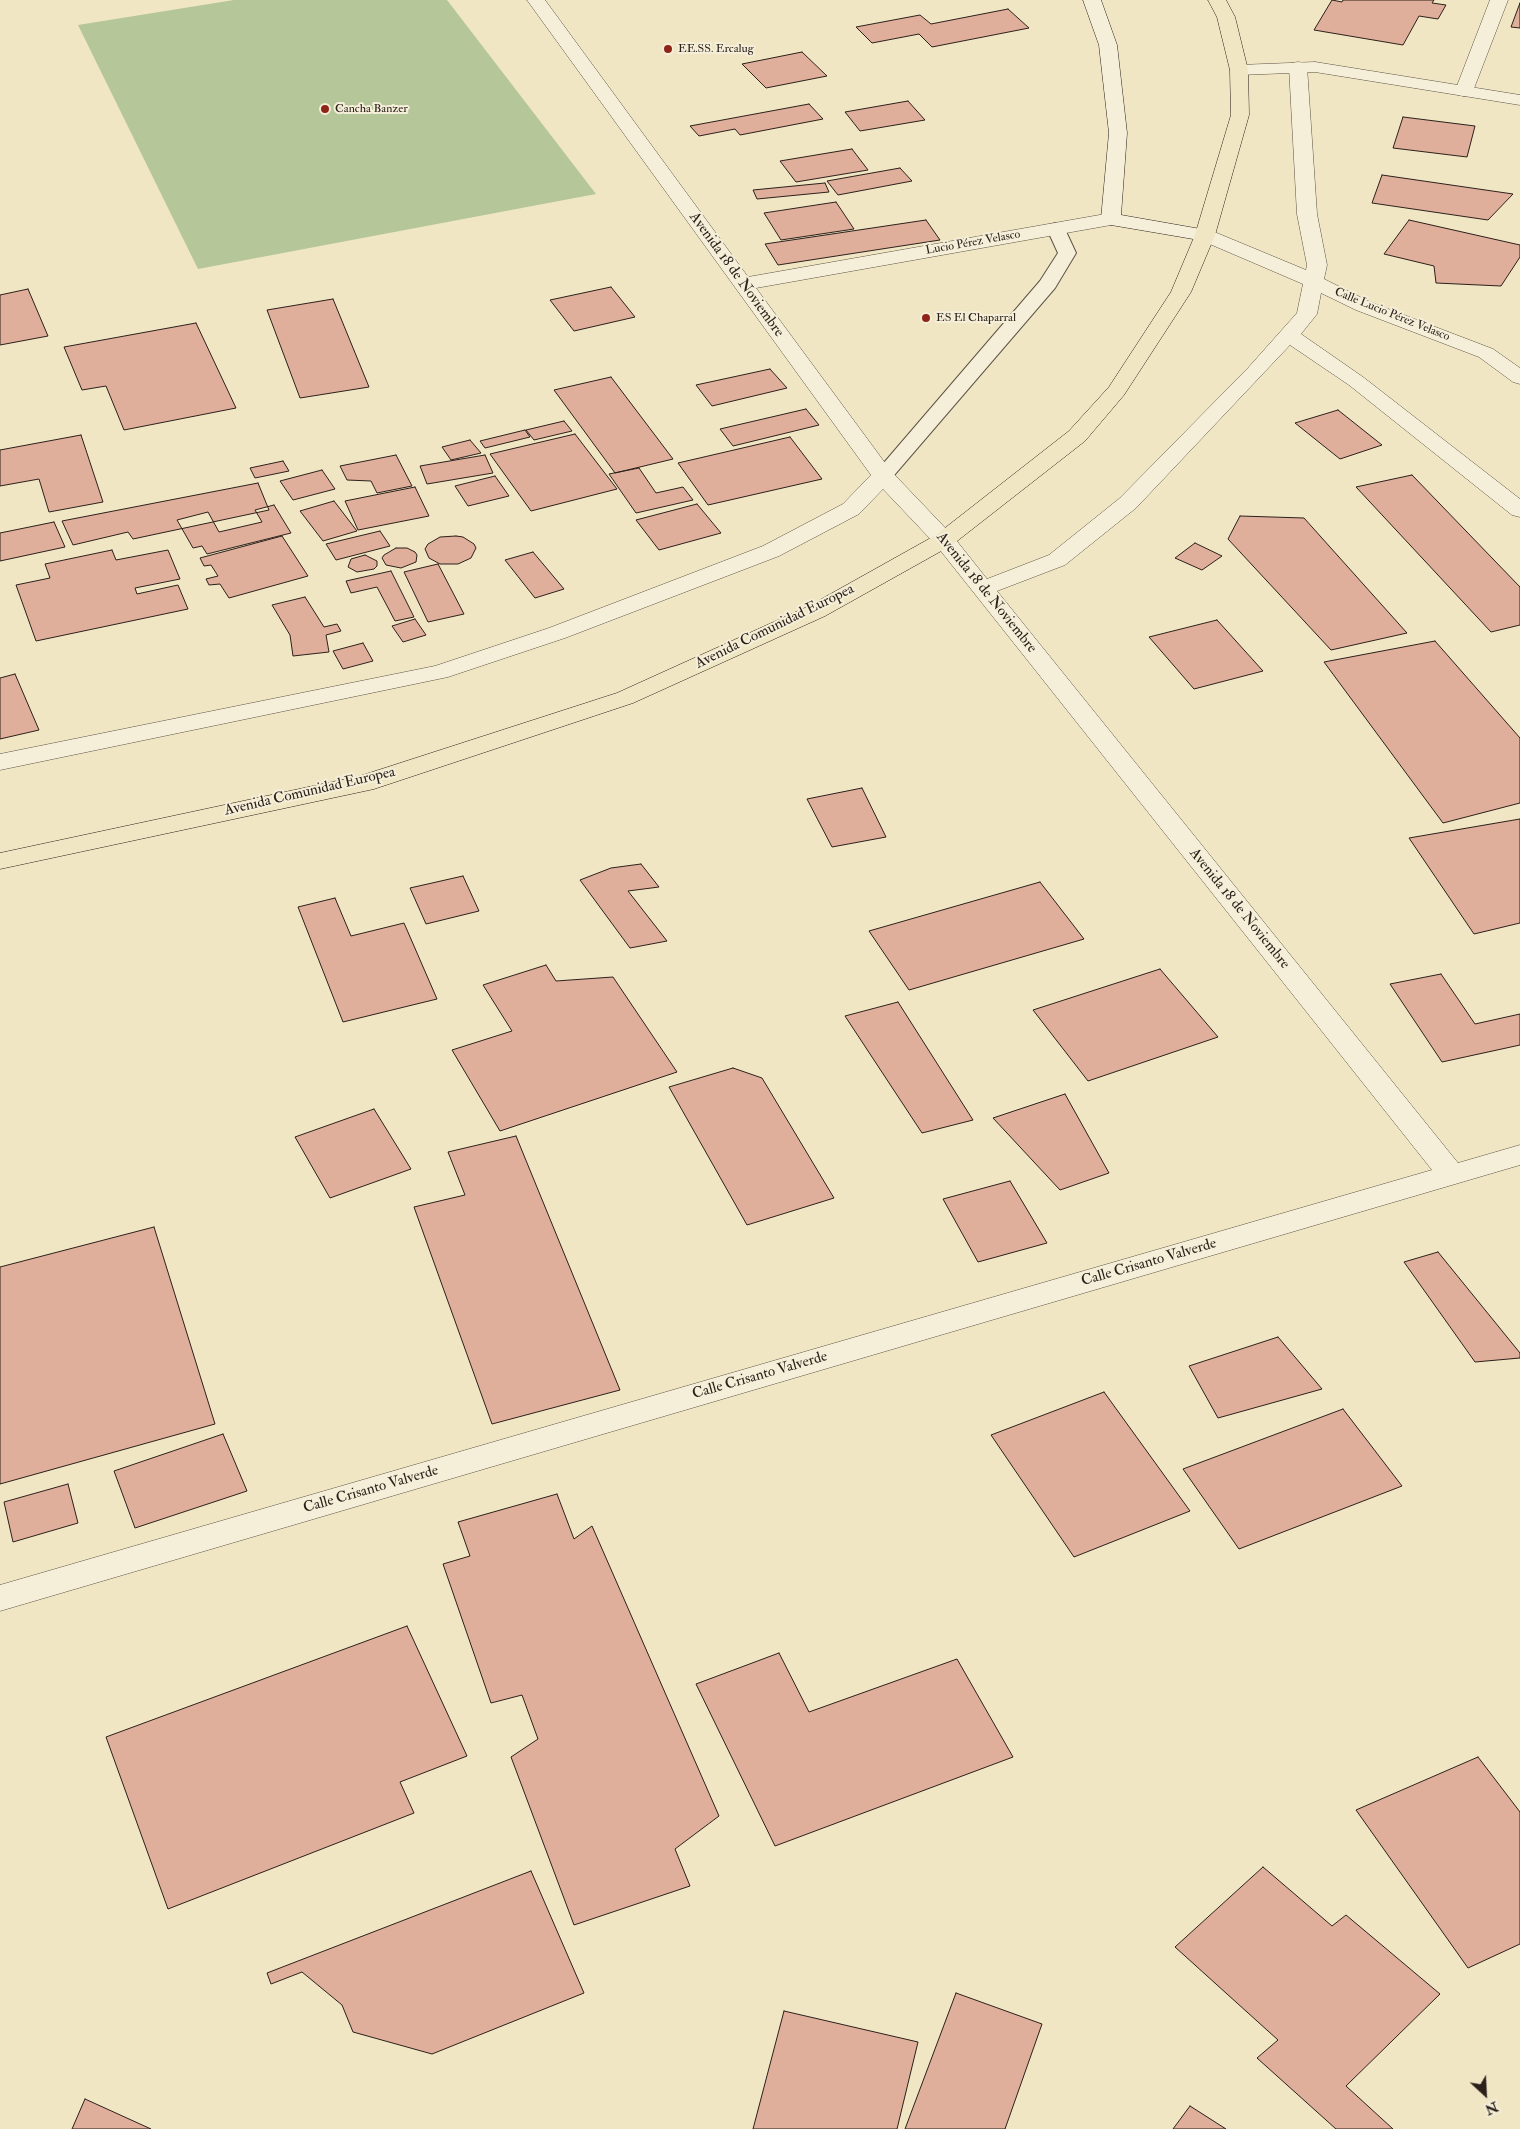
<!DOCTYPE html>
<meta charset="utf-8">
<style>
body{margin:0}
#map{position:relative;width:1520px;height:2129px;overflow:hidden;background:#f0e6c4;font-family:"IM FELL Double Pica",serif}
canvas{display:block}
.north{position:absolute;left:1460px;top:2069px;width:50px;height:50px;-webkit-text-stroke:4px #f5efd9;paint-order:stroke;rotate:155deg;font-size:14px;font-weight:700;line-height:20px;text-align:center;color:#2c201a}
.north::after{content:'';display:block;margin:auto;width:18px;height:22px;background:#2c201a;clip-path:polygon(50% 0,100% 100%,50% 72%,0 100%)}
</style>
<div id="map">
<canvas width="1520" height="2129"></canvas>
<div class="north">N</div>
</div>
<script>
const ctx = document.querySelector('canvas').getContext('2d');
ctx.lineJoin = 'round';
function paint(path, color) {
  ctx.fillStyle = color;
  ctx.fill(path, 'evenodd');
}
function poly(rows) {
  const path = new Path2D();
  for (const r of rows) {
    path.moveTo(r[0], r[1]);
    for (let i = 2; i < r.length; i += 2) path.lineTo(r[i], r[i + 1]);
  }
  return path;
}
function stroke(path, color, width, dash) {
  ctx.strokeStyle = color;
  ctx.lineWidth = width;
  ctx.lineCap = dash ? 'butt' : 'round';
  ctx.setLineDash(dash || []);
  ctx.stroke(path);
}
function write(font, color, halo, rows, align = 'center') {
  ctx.font = font + ' "IM FELL Double Pica",serif';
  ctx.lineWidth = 4;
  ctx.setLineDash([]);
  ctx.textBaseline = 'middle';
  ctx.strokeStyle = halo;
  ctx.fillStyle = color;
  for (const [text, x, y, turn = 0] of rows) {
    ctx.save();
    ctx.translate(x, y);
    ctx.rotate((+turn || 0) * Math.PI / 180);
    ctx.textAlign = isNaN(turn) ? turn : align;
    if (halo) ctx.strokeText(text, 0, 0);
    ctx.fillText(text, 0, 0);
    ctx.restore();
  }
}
paint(poly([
 [234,0,447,0,596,194,198,269,78,25]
]), '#b5c698');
const building = poly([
 [1332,0,1342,2,1343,0,1434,0,1432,3,1446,5,1438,19,1419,16,1403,45,1314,30,1332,0],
 [1520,3,1520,28,1511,27,1520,3],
 [1008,9,1029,28,932,47,919,34,872,43,856,27,920,15,931,24,1008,9],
 [802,52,827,76,766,88,742,64,802,52],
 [908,101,925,120,860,131,845,112,908,101],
 [809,104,823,119,740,135,735,129,699,136,690,126,809,104],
 [1403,117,1475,126,1467,157,1393,148,1403,117],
 [852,149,868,170,796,182,780,161,852,149],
 [900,168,912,181,838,195,827,181,900,168],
 [1382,175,1513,194,1488,220,1372,203,1382,175],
 [825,183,829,192,757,199,753,190,825,183],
 [836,202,854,229,781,240,764,213,836,202],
 [926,220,940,240,778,265,765,244,926,220],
 [1409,220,1520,245,1520,257,1501,286,1436,283,1434,266,1384,254,1409,220],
 [611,287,635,317,574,331,550,300,611,287],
 [28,289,48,336,0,345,0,295,28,289],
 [333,299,369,387,300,398,267,310,333,299],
 [196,323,236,408,124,430,106,386,82,390,64,347,196,323],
 [770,369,787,388,712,406,696,385,770,369],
 [611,377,673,459,615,473,554,390,611,377],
 [806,409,819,425,733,446,720,429,806,409],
 [1338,410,1382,445,1340,459,1295,423,1338,410],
 [564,421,572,431,534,440,526,430,564,421],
 [525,430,530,437,485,448,480,441,525,430],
 [575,434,617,489,531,511,490,454,575,434],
 [81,435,103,502,49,512,39,479,0,486,0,450,81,435],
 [790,437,822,479,708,505,678,463,790,437],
 [470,440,481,453,451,460,442,447,470,440],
 [396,455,412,486,377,493,371,481,347,480,340,466,396,455],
 [485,455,493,473,427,484,420,466,485,455],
 [283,461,289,471,255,478,250,468,283,461],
 [639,468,656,493,683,487,693,500,636,513,609,474,639,468],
 [322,470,335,489,293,500,280,481,322,470],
 [1412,475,1520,587,1520,625,1491,632,1356,487,1412,475],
 [495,476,509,496,468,506,455,486,495,476],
 [258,483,269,510,133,539,128,532,73,545,62,521,258,483],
 [415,487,429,516,358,530,345,501,415,487],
 [334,501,357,531,323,541,300,511,334,501],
 [697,504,721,533,659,550,636,520,697,504],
 [274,505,291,533,207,554,202,546,193,548,177,520,208,512,219,532,262,522,255,510,274,505],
 [1240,516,1304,518,1407,633,1331,650,1228,539,1240,516],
 [54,522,65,547,0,561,0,533,54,522],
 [380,531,390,546,336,560,326,544,380,531],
 [282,536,308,576,229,598,220,584,209,585,206,579,218,576,211,565,204,566,200,558,282,536],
 [456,536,463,537,474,544,476,548,471,558,458,564,440,564,429,558,425,549,428,544,440,537,456,536],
 [1195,543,1222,556,1202,570,1175,558,1195,543],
 [396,548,407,548,415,552,417,555,416,562,401,568,386,565,382,558,384,555,396,548],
 [112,550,116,560,168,550,180,579,135,588,137,594,178,585,188,609,36,641,16,585,50,578,45,564,112,550],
 [533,552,564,589,535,598,505,560,533,552],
 [365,555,377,561,377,566,374,569,357,572,348,567,351,559,365,555],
 [438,564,464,614,428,622,404,572,438,564],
 [391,571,414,617,395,621,377,587,351,593,346,581,391,571],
 [305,597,324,627,337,624,341,631,326,635,329,652,293,656,290,635,272,605,305,597],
 [415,619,426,635,403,642,392,626,415,619],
 [1217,620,1263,671,1194,689,1149,637,1217,620],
 [1435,641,1520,738,1520,803,1443,823,1324,662,1435,641],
 [363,643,373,661,343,669,333,651,363,643],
 [15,674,39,730,0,739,0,678,15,674],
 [862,788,886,837,832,847,807,799,862,788],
 [1520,819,1520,923,1474,934,1409,838,1520,819],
 [641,864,659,887,628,891,667,941,630,948,580,880,611,868,641,864],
 [463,876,479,911,426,924,410,888,463,876],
 [1040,882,1084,939,909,990,869,931,1040,882],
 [335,898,351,936,404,923,437,999,343,1022,298,907,335,898],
 [546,965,556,981,613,977,677,1072,500,1131,452,1050,512,1031,483,985,546,965],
 [1160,969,1218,1037,1088,1081,1033,1010,1160,969],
 [1441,974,1475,1024,1520,1014,1520,1045,1442,1062,1390,984,1441,974],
 [898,1002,973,1120,922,1133,845,1016,898,1002],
 [733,1068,762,1078,834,1198,747,1225,669,1087,733,1068],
 [1065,1094,1109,1173,1060,1190,993,1118,1065,1094],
 [374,1109,411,1169,330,1198,295,1137,374,1109],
 [516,1136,620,1390,492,1424,414,1207,465,1195,448,1152,516,1136],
 [1010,1181,1047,1243,978,1262,943,1199,1010,1181],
 [154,1227,215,1424,0,1484,0,1267,154,1227],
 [1438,1252,1520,1353,1520,1358,1475,1362,1404,1262,1438,1252],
 [1278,1337,1322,1389,1218,1418,1189,1366,1278,1337],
 [1104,1392,1190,1511,1074,1557,991,1435,1104,1392],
 [1343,1409,1402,1486,1239,1549,1183,1469,1343,1409],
 [223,1434,247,1491,135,1528,114,1471,223,1434],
 [68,1484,78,1523,13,1542,4,1502,68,1484],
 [557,1494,574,1539,592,1526,719,1816,675,1849,690,1886,574,1925,511,1757,538,1739,522,1695,491,1703,443,1564,470,1556,458,1522,557,1494],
 [407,1626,467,1756,400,1782,414,1813,168,1909,106,1737,407,1626],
 [779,1653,809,1712,957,1659,1013,1757,775,1846,696,1684,779,1653],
 [1478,1757,1520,1812,1520,1944,1468,1968,1356,1810,1478,1757],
 [1263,1867,1332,1926,1346,1915,1440,1994,1346,2086,1393,2129,1336,2129,1257,2058,1278,2040,1175,1947,1263,1867],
 [531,1871,584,1993,432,2054,353,2032,342,2005,302,1972,271,1984,267,1973,531,1871],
 [956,1993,1042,2024,1005,2129,905,2129,956,1993],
 [784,2011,918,2042,897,2129,753,2129,784,2011],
 [85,2099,151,2129,72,2129,85,2099],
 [1190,2106,1226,2129,1173,2129,1190,2106]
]);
paint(building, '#dfaf9b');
stroke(building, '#2c201a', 1);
const service = poly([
 [1056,223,1063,225,1076,253,1055,288,890,480,883,482,876,480,873,476,876,472,1040,281,1058,253,1047,229,1049,225,1056,223]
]);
const minor = poly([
 [527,0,545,0,748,277,1111,213,1118,215,1121,219,1118,223,1111,225,756,288,891,471,952,535,987,579,1049,555,1120,498,1248,368,1297,313,1303,284,1198,239,1195,235,1198,231,1205,229,1212,231,1306,270,1307,265,1297,214,1289,67,1292,63,1298,62,1304,63,1307,67,1317,214,1327,265,1324,279,1370,302,1493,349,1520,368,1520,384,1513,382,1479,357,1356,310,1321,293,1317,314,1301,334,1363,377,1520,499,1520,517,1512,515,1349,385,1290,345,1136,508,1065,565,997,591,1458,1163,1520,1145,1520,1165,0,1611,0,1585,1432,1170,936,545,883,489,859,514,779,556,565,638,448,677,0,770,0,754,435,666,549,628,763,546,843,504,871,475,527,0],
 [1490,0,1508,0,1473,91,1470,95,1464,96,1458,95,1455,91,1490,0]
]);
const tertiary = poly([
 [1315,62,1520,95,1520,105,1315,72,1239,75,1233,74,1230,70,1233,66,1239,65,1315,62]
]);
const secondary = poly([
 [1083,0,1101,0,1117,45,1127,133,1121,215,1212,231,1215,235,1212,239,1205,241,1111,225,1104,223,1101,219,1109,133,1099,45,1083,0]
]);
const primary = poly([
 [1208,0,1226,0,1235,17,1248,70,1249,115,1215,235,1191,292,1124,395,1085,441,952,545,825,616,633,703,374,789,0,869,0,853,360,776,617,693,809,606,936,535,1069,431,1109,387,1171,292,1195,235,1231,115,1230,70,1217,17,1208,0]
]);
stroke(service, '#5d5244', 2);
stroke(minor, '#5d5244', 1);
stroke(tertiary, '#5d5244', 1);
stroke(secondary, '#2c201a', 1);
stroke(primary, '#2c201a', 1);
paint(service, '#f5efd9');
paint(minor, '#f5efd9');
paint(tertiary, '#f5efd9');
paint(secondary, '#f5efd9');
paint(primary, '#f0e6c4');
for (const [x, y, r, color] of [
 [668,49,5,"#8f2418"],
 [325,109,5,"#8f2418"],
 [926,318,5,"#8f2418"]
]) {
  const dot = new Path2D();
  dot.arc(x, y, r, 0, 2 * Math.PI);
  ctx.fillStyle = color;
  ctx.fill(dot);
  stroke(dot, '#f5efd9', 2);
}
write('12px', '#2c201a', '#f5efd9', [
 ["EE.SS. Ercalug",678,49],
 ["Cancha Banzer",335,109],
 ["ES El Chaparral",936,318]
], 'left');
write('12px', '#2c201a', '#f5efd9', [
 ["Lucio Pérez Velasco",973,243,-10],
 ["Calle Lucio Pérez Velasco",1392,315,22]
]);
write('15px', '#2c201a', '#f5efd9', [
 ["Avenida 18 de Noviembre",736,275,54],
 ["Avenida 18 de Noviembre",986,593,51],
 ["Avenida Comunidad Europea",775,627,-26],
 ["Avenida Comunidad Europea",310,792,-13],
 ["Avenida 18 de Noviembre",1239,909,51],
 ["Calle Crisanto Valverde",1149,1263,-16],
 ["Calle Crisanto Valverde",760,1376,-16],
 ["Calle Crisanto Valverde",371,1490,-16]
]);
</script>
